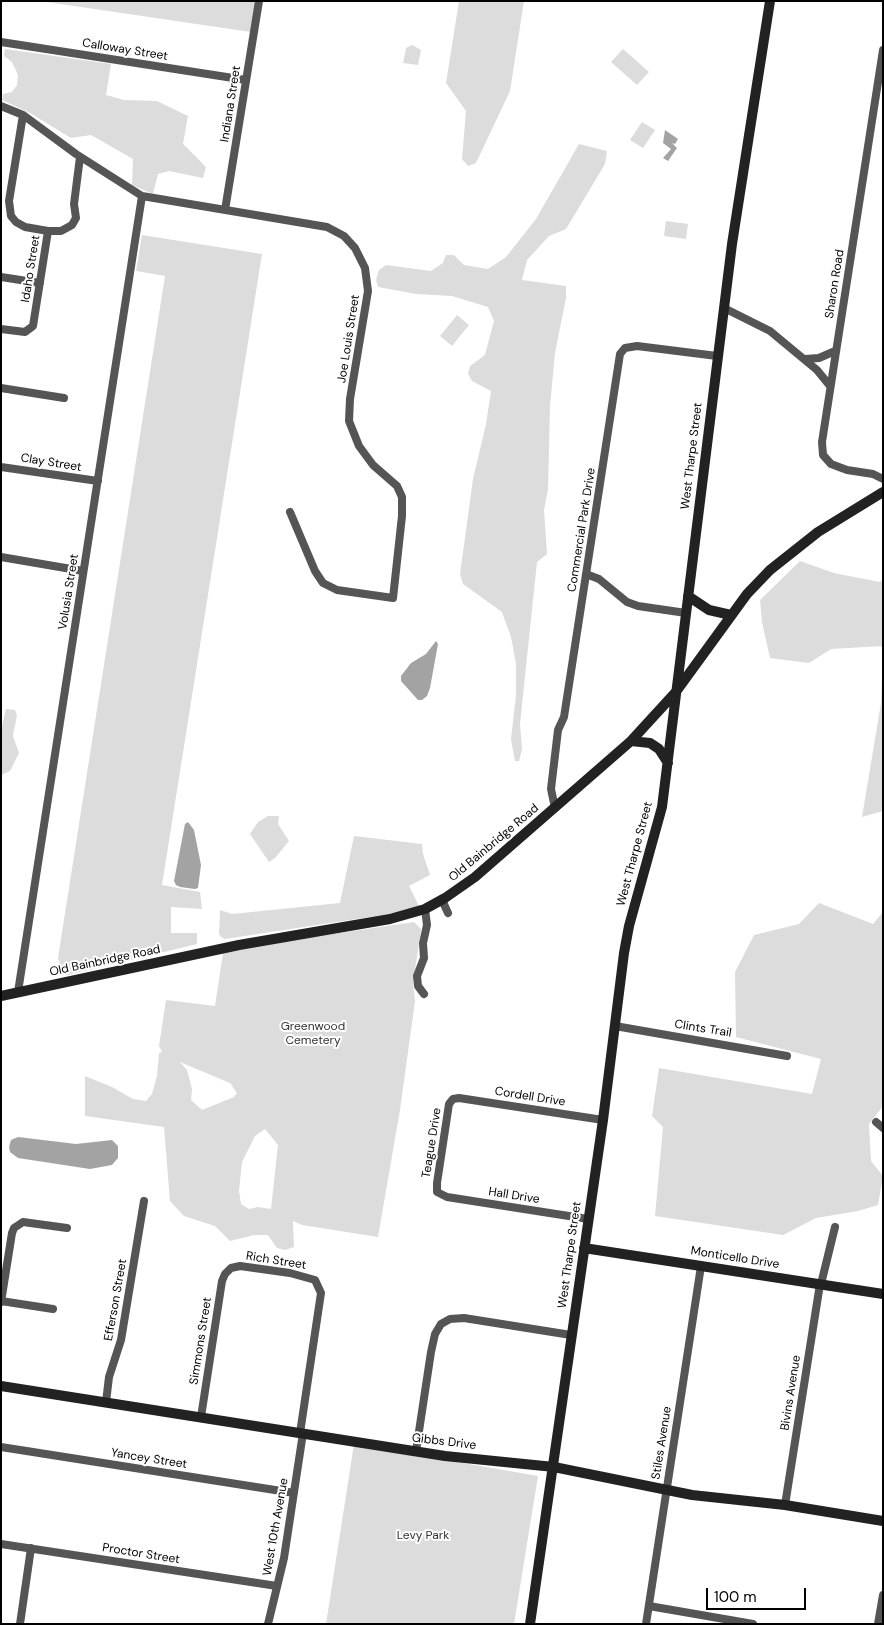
<!DOCTYPE html>
<style>
body{margin:0}
#map{position:relative;width:884px;height:1625px;overflow:hidden;background:#fff;font-family:"DM Sans",sans-serif}
canvas{display:block}
.frame{position:absolute;inset:0;border:2px solid #000;pointer-events:none}
.scale{position:absolute;left:706px;top:1588px;width:100px;height:22px;box-sizing:border-box;border:2px solid #000;border-top:0;padding-left:6px;font-size:15px;line-height:18px;white-space:nowrap;color:#000;-webkit-text-stroke:4px #fff;paint-order:stroke}
</style>
<div id="map">
<canvas width="884" height="1625"></canvas>
<div class="frame"></div>
<div class="scale">100 m</div>
</div>
<script>
const ctx = document.querySelector('canvas').getContext('2d');
ctx.lineJoin = 'round';
function paint(path, color) {
  ctx.fillStyle = color;
  ctx.fill(path, 'evenodd');
}
function poly(rows) {
  const path = new Path2D();
  for (const r of rows) {
    path.moveTo(r[0], r[1]);
    for (let i = 2; i < r.length; i += 2) path.lineTo(r[i], r[i + 1]);
  }
  return path;
}
function stroke(path, color, width, dash) {
  ctx.strokeStyle = color;
  ctx.lineWidth = width;
  ctx.lineCap = dash ? 'butt' : 'round';
  ctx.setLineDash(dash || []);
  ctx.stroke(path);
}
function write(font, color, halo, rows, align = 'center') {
  ctx.font = font + ' "DM Sans",sans-serif';
  ctx.lineWidth = 4;
  ctx.setLineDash([]);
  ctx.textBaseline = 'middle';
  ctx.strokeStyle = halo;
  ctx.fillStyle = color;
  for (const [text, x, y, turn = 0] of rows) {
    ctx.save();
    ctx.translate(x, y);
    ctx.rotate((+turn || 0) * Math.PI / 180);
    ctx.textAlign = isNaN(turn) ? turn : align;
    if (halo) ctx.strokeText(text, 0, 0);
    ctx.fillText(text, 0, 0);
    ctx.restore();
  }
}
paint(poly([
 [40,1,256,1,251,32],
 [459,1,524,1,510,91,476,163,468,166,462,159,466,111,446,83],
 [412,45,421,50,418,65,403,63,406,48],
 [5,49,111,64,106,95,124,100,157,101,188,116,183,144,206,167,203,178,169,171,158,174,153,194,132,185,133,159,91,135,71,138,30,113,2,100,3,94,12,92,17,85,18,75,12,62,4,56],
 [623,49,649,72,637,85,611,62],
 [642,122,655,130,643,148,630,140],
 [579,144,607,151,605,164,566,229,549,236,527,260,522,280,566,286,566,298,555,353,550,406,548,489,544,510,547,554,537,562,520,724,522,749,519,761,515,761,511,739,516,695,516,664,511,637,502,612,463,584,460,574,473,479,486,424,491,391,472,381,468,374,470,366,485,355,494,321,488,307,452,296,416,294,378,287,376,280,379,270,386,265,431,271,443,263,446,255,454,255,464,265,488,269,506,257,536,219],
 [666,221,688,224,686,239,664,236],
 [142,235,262,254,162,885,200,892,202,909,171,907,171,933,197,933,197,944,68,975,63,973,58,958,165,276,136,271],
 [457,315,469,325,452,346,440,336],
 [800,561,834,573,880,582,883,579,883,811,862,817,881,703,883,646,831,649,809,663,770,658,762,622,760,600],
 [6,709,15,710,17,715,13,736,19,753,10,771,1,775,1,730],
 [268,816,279,816,278,824,289,841,275,858,269,862,250,834,258,822],
 [354,836,422,844,423,854,430,875,409,886,419,906,406,911,389,914,225,939,221,937,219,934,220,910,232,914,340,903],
 [819,903,873,924,883,912,883,1106,869,1124,871,1161,883,1176,878,1205,858,1211,816,1218,783,1235,655,1216,663,1127,652,1116,659,1068,812,1094,821,1059,736,1037,735,972,754,935,799,924],
 [414,922,421,929,413,983,415,1001,400,1110,378,1237,302,1225,293,1221,294,1247,285,1250,277,1248,268,1235,254,1235,230,1241,215,1226,184,1216,170,1201,164,1127,85,1116,85,1076,112,1087,133,1099,146,1101,152,1094,157,1076,159,1053,162,1052,159,1046,166,1000,215,1006,223,953,272,943],
 [180,1062,230,1083,237,1093,234,1097,202,1110,191,1100,192,1089,187,1070],
 [265,1129,278,1145,271,1209,258,1207,249,1209,241,1204,239,1191,242,1162,255,1136],
 [354,1444,538,1476,514,1624,326,1624]
]), '#dcdcdc');
paint(poly([
 [665,130,678,139,675,144,672,143,677,148,668,161,663,158,671,149,663,143],
 [436,641,438,644,430,688,427,696,422,700,418,700,401,681,401,676,411,663,426,654],
 [188,822,194,830,201,865,198,888,195,889,180,887,176,885,174,881,185,824],
 [18,1137,76,1144,112,1140,118,1146,118,1158,112,1165,90,1169,18,1158,10,1152,9,1147,11,1140]
]), '#a3a3a3');
stroke(poly([
 [1,42,246,80],
 [883,50,822,442,823,455,831,464,847,470,873,474,883,479],
 [1,106,23,115,76,154,142,196,327,227,344,236,355,248,365,268,368,291,350,399,349,421,359,446,373,465,397,486,402,497,402,516,393,598,337,590,323,583,315,571,290,512],
 [23,115,9,201,11,216,16,222,25,227,48,231,61,231,72,225,76,218,74,204,80,157],
 [225,210,259,1],
 [1,277,40,283],
 [724,308,770,331,817,370,830,386],
 [1,329,25,332,33,326,48,231],
 [805,359,819,358,835,351],
 [1,388,64,398],
 [1,467,98,481],
 [1,557,83,571],
 [586,574,599,579,627,602,638,606,686,613],
 [555,808,551,789,558,730,564,717,620,354,625,348,637,346,717,356],
 [442,900,448,913],
 [18,992,142,196],
 [424,994,418,986,417,976,424,958,423,943,427,925,425,909],
 [615,1026,787,1056],
 [876,1122,883,1128],
 [588,1219,447,1197,437,1192,437,1183,449,1104,453,1099,459,1098,603,1120],
 [821,1284,835,1227],
 [1,1301,53,1309],
 [1,1302,12,1233,14,1228,23,1222,67,1228],
 [106,1402,109,1377,121,1340,144,1201],
 [201,1417,222,1281,225,1274,231,1268,240,1266,290,1273,315,1280,321,1293,300,1433],
 [1,1447,294,1493],
 [416,1451,431,1352,435,1334,441,1324,450,1319,464,1318,571,1335],
 [785,1505,820,1284],
 [1,1544,277,1586],
 [649,1606,753,1624],
 [20,1624,31,1548],
 [268,1624,284,1558,303,1433],
 [646,1624,701,1266],
 [878,1624,883,1595]
]), '#555', 8);
stroke(poly([
 [688,596,709,610,731,615],
 [631,741,650,743,659,749,668,763],
 [1,996,239,945,390,919,425,909,445,898,475,877,631,741,675,693,747,594,770,570,818,532,883,492],
 [584,1248,883,1294],
 [1,1386,445,1456,554,1467,692,1495,785,1505,883,1521],
 [530,1624,603,1120,624,953,629,926,662,807,732,244,770,1]
]), '#222', 10);
write('12px', '#000', '#fff', [
 ["Calloway Street",125,50,9],
 ["Indiana Street",231,104,-81],
 ["Idaho Street",31,269,-81],
 ["Sharon Road",835,284,-81],
 ["Joe Louis Street",349,339,-81],
 ["West Tharpe Street",692,456,-83],
 ["Clay Street",51,463,9],
 ["Commercial Park Drive",582,530,-81],
 ["Volusia Street",69,592,-81],
 ["Old Bainbridge Road",494,843,-40],
 ["West Tharpe Street",635,854,-75],
 ["Old Bainbridge Road",105,961,-12],
 ["Clints Trail",703,1029,9],
 ["Cordell Drive",530,1097,9],
 ["Teague Drive",432,1143,-81],
 ["Hall Drive",514,1196,9],
 ["West Tharpe Street",570,1255,-82],
 ["Monticello Drive",735,1258,9],
 ["Rich Street",276,1261,9],
 ["Efferson Street",116,1300,-80],
 ["Simmons Street",201,1341,-81],
 ["Bivins Avenue",791,1393,-81],
 ["Gibbs Drive",444,1442,7],
 ["Stiles Avenue",662,1443,-81],
 ["Yancey Street",149,1459,9],
 ["West 10th Avenue",276,1527,-80],
 ["Proctor Street",141,1554,9]
]);
write('12px', '#333', '#fff', [
 ["Greenwood",313,1027],
 ["Cemetery",313,1041],
 ["Levy Park",423,1536]
]);
</script>
